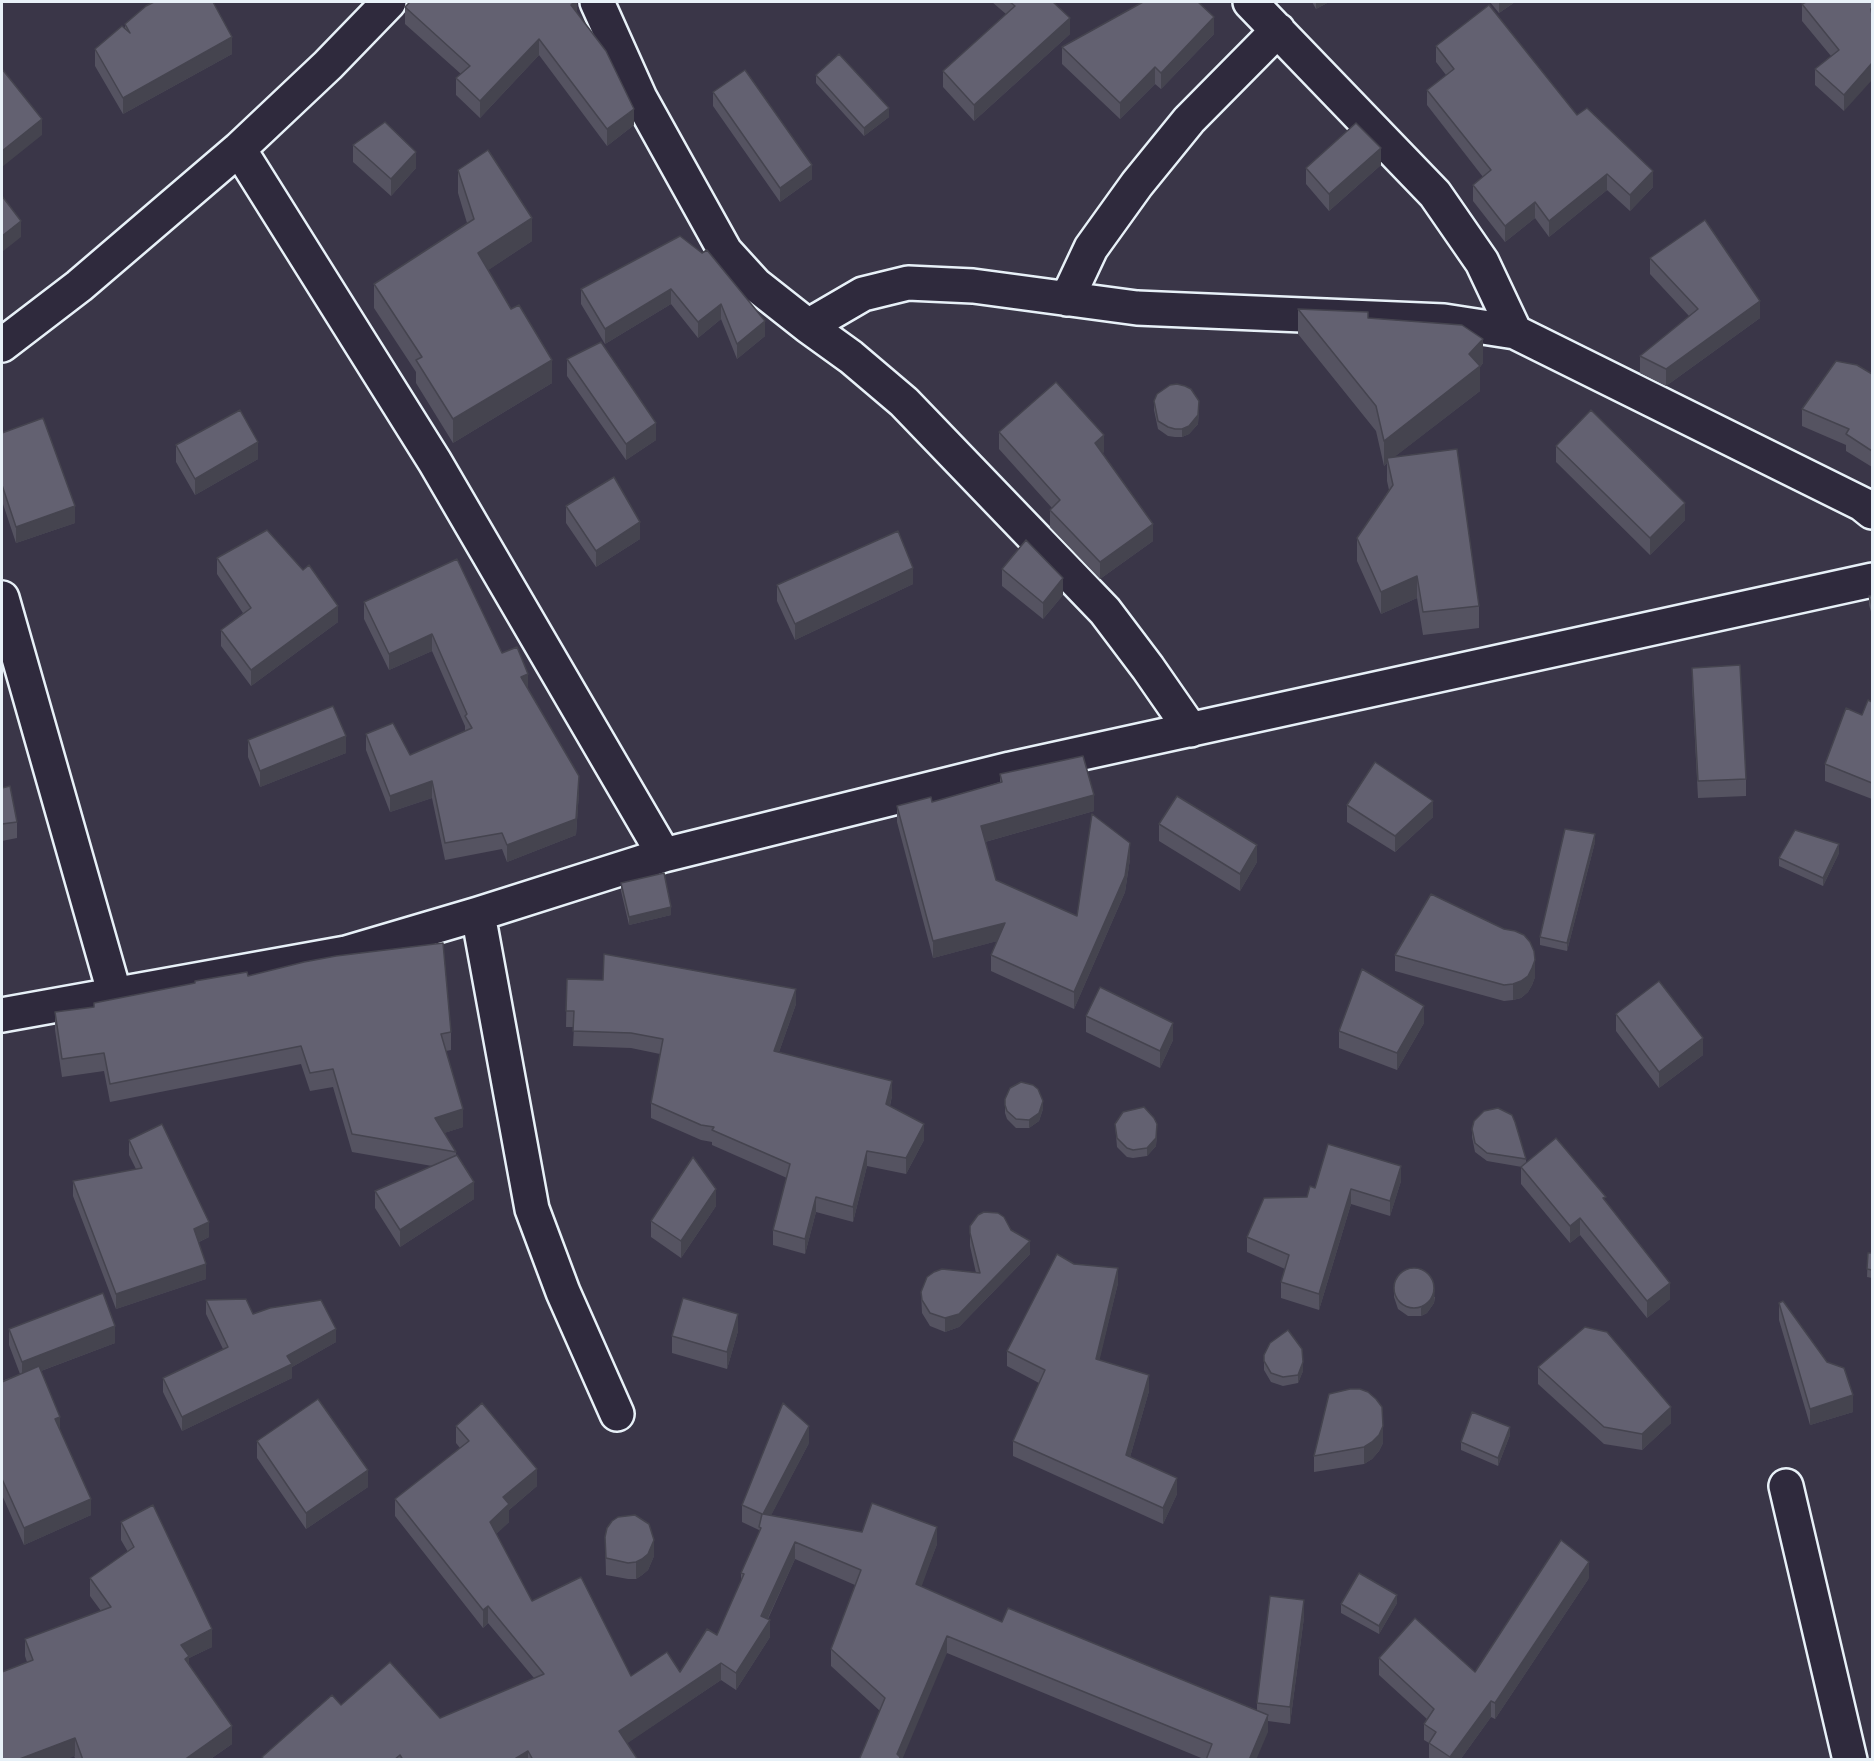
<!DOCTYPE html>
<style>
body{margin:0}
#map{position:relative;width:1874px;height:1761px;overflow:hidden;background:#3a3648;font-family:"Patrick Hand",sans-serif}
canvas{display:block}
.frame{position:absolute;inset:0;border:3px solid #e8f1f8;pointer-events:none}
</style>
<div id="map">
<canvas width="1874" height="1761"></canvas>
<div class="frame"></div>
</div>
<script>
const ctx = document.querySelector('canvas').getContext('2d');
ctx.lineJoin = 'round';
function poly(rows) {
  const path = new Path2D();
  for (const r of rows) {
    if (r.length === 3) {
      path.moveTo(r[0] + r[2], r[1]);
      path.arc(r[0], r[1], r[2], 0, 2 * Math.PI);
      continue;
    }
    path.moveTo(r[0], r[1]);
    for (let i = 2; i < r.length; i += 2) path.lineTo(r[i], r[i + 1]);
  }
  return path;
}
function stroke(path, color, width, dash) {
  ctx.strokeStyle = color;
  ctx.lineWidth = width;
  ctx.lineCap = dash ? 'butt' : 'round';
  ctx.setLineDash(dash || []);
  ctx.stroke(path);
}
function paint(path, color) {
  ctx.fillStyle = color;
  ctx.fill(path, 'evenodd');
}
const minor = poly([
 [597,2,640,98,725,251,756,285,808,326,851,357,904,402,1105,611,1148,668,1191,730],
 [1250,2,1435,194,1482,262,1515,332],
 [239,149,435,462,664,855],
 [1067,299,1091,248,1137,184,1189,120,1278,30],
 [808,326,863,294,908,283,973,286,1137,308,1444,321,1515,332,1862,504,1872,512],
 [2,345,79,286,239,149,328,65,389,2],
 [2,598,115,995],
 [478,914,532,1209,563,1292,617,1414],
 [2,1015,346,953,478,914,664,855,1010,769,1872,580],
 [1786,1486,1850,1760]
]);
stroke(minor, '#e8f1f8', 38);
stroke(minor, '#2f2a3d', 33);
paint(poly([
 [577,2,577,13,634,125,607,146,539,55,480,118,456,95,456,78,461,74,405,24,405,7],
 [992,2,1056,2,1055,3,1070,34,974,121,943,87,943,71,1006,14],
 [1312,2,1329,2,1316,9],
 [1490,2,1515,2,1499,13],
 [1872,2,1844,111,1815,85,1815,69,1831,56,1802,21,1802,4],
 [125,24,232,54,123,114,95,66,95,49,125,29],
 [1214,34,1161,89,1155,84,1120,119,1062,64,1062,47],
 [1436,46,1577,115,1653,187,1630,211,1607,190,1549,237,1535,218,1505,242,1473,201,1473,185,1483,177,1427,105,1427,90,1446,75,1436,62],
 [816,75,889,117,864,136,816,83],
 [713,92,812,179,780,202,713,106],
 [353,145,416,168,391,196,353,162],
 [1381,165,1329,211,1306,184,1306,168],
 [458,170,532,241,488,270,552,383,453,443,416,383,416,372,374,308,374,284,467,223,458,193],
 [680,236,765,336,737,359,721,319,698,338,671,304,605,344,581,304,581,289],
 [1650,258,1760,318,1666,386,1640,373,1640,356,1689,316,1650,274],
 [1298,309,1368,318,1483,363,1480,367,1480,391,1394,457,1479,606,1479,628,1423,635,1417,598,1381,614,1357,561,1357,538,1389,490,1387,481,1387,463,1384,466,1376,431,1298,334],
 [567,359,656,440,626,460,567,376],
 [1872,374,1872,467,1846,451,1846,445,1802,426,1802,409],
 [1154,401,1199,409,1198,424,1189,434,1182,437,1175,437,1168,436,1158,429,1154,410],
 [999,432,1104,452,1102,453,1153,541,1100,579,1050,527,1050,510,1052,508,999,449],
 [2,433,75,523,16,543,2,501],
 [176,445,258,459,195,495,176,462],
 [1556,446,1685,520,1650,555,1556,462],
 [566,506,640,539,596,567,566,523],
 [217,558,338,622,251,686,221,646,221,630,243,613,217,574],
 [1002,569,1063,595,1043,619,1002,586],
 [913,584,795,640,777,601,777,585],
 [1869,596,1872,596,1872,615,1869,605],
 [364,602,502,653,528,689,579,792,576,835,507,862,502,849,445,860,432,798,390,812,366,750,366,734,410,755,465,731,465,726,432,651,389,670,364,619],
 [1692,668,1746,779,1746,796,1698,798,1692,684],
 [1872,702,1872,799,1825,781,1825,764],
 [248,740,346,753,260,787,248,757],
 [1000,774,1094,811,985,842,996,880,1077,916,1130,859,1125,892,1074,1009,991,971,991,955,997,941,933,958,897,822,897,806,932,802,1000,782],
 [2,788,17,822,17,838,2,841],
 [1347,805,1433,817,1395,852,1347,822],
 [1159,824,1257,862,1240,891,1159,841],
 [1595,842,1567,951,1540,945,1540,937],
 [1839,853,1823,886,1779,866,1779,858],
 [621,883,671,915,629,925,621,891],
 [1395,955,1535,977,1532,985,1528,992,1521,998,1513,1000,1504,1001,1395,971],
 [248,976,451,1032,451,1050,446,1051,463,1127,444,1133,456,1152,456,1155,474,1199,400,1247,375,1208,375,1191,432,1166,352,1152,333,1087,310,1091,301,1064,110,1102,104,1071,62,1077,55,1030,55,1012,94,1007,94,1003],
 [567,979,796,1004,779,1052,892,1096,890,1106,924,1140,906,1174,867,1166,853,1222,816,1212,805,1254,773,1245,773,1230,787,1178,712,1145,712,1142,701,1140,651,1118,651,1103,660,1054,631,1048,573,1046,574,1027,566,1027],
 [1616,1014,1703,1055,1659,1088,1616,1031],
 [1086,1016,1173,1040,1160,1068,1086,1032],
 [1424,1023,1397,1070,1339,1048,1339,1031],
 [1005,1099,1043,1109,1039,1121,1029,1128,1016,1128,1007,1119,1005,1113],
 [1115,1124,1157,1133,1156,1146,1147,1156,1133,1158,1127,1157,1117,1147],
 [1472,1129,1526,1159,1526,1163,1606,1201,1670,1299,1647,1318,1580,1235,1570,1243,1521,1184,1521,1167,1522,1167,1487,1161,1475,1152,1472,1137],
 [129,1140,209,1237,199,1242,206,1279,116,1309,73,1196,73,1181,136,1169,129,1155],
 [1401,1181,1390,1216,1351,1204,1319,1310,1281,1298,1281,1282,1285,1269,1247,1252,1247,1237,1307,1197,1315,1188],
 [716,1206,681,1258,651,1237,651,1221],
 [1011,1230,1030,1254,959,1327,945,1332,930,1326,922,1313,921,1292,976,1273,970,1246,970,1233],
 [1868,1253,1872,1253,1872,1278,1867,1277],
 [1074,1264,1118,1283,1099,1360,1149,1391,1130,1457,1177,1494,1163,1524,1013,1456,1013,1441,1039,1383,1007,1366,1007,1351],
 [1394,1289,1435,1297,1434,1303,1427,1313,1421,1316,1408,1316,1398,1309,1394,1297],
 [206,1300,253,1314,336,1342,292,1367,292,1378,182,1431,163,1392,163,1378,223,1349,206,1314],
 [1779,1303,1853,1412,1810,1425,1779,1320],
 [9,1329,115,1343,41,1371,60,1430,91,1515,24,1545,2,1495,2,1381,20,1374,9,1345],
 [738,1331,727,1369,672,1353,672,1336],
 [1264,1355,1303,1371,1298,1383,1283,1386,1271,1382,1264,1370],
 [1538,1367,1671,1423,1642,1450,1604,1444,1538,1384],
 [456,1426,537,1486,509,1510,509,1522,496,1534,532,1601,631,1676,680,1672,717,1635,741,1582,741,1573,759,1534,759,1530,742,1522,742,1505,809,1443,771,1515,862,1532,937,1544,921,1586,1002,1622,1257,1711,1257,1703,1304,1617,1290,1724,1268,1721,1268,1732,1206,1760,947,1653,880,1711,831,1666,831,1649,855,1585,795,1559,768,1619,770,1637,736,1690,721,1680,627,1743,638,1760,262,1760,262,1757,341,1705,440,1718,534,1678,488,1623,483,1628,395,1516,395,1499,460,1448,456,1443],
 [1510,1435,1498,1466,1461,1450,1461,1442],
 [257,1441,368,1487,306,1529,257,1458],
 [1383,1443,1379,1451,1372,1459,1364,1464,1314,1472,1314,1456],
 [121,1522,212,1647,189,1658,189,1665,232,1744,209,1760,76,1760,27,1662,25,1656,25,1639,101,1611,90,1596,90,1578,128,1552,121,1540],
 [605,1537,654,1556,648,1570,642,1575,636,1579,628,1579,606,1575],
 [1589,1578,1495,1719,1491,1717,1460,1760,1429,1759,1429,1743,1424,1740,1424,1724,1427,1719,1379,1675,1379,1658,1475,1672],
 [1397,1603,1379,1634,1341,1613,1341,1604]
]), '#555361');
paint(poly([
 [574,2,577,2,577,14,571,5],
 [1316,2,1329,2,1316,9],
 [1499,2,1515,2,1499,13],
 [1214,17,1214,34,1161,89,1161,73],
 [1070,18,1070,34,974,121,974,105],
 [232,37,232,54,123,114,123,98],
 [539,39,539,55,480,118,480,101],
 [1872,63,1872,80,1844,111,1844,95],
 [1155,67,1155,84,1120,119,1120,103],
 [889,108,889,117,864,136,864,128],
 [634,109,634,125,607,146,607,129],
 [42,119,42,135,2,167,2,151],
 [1381,148,1381,165,1329,211,1329,194],
 [416,152,416,168,391,196,391,179],
 [812,165,812,179,780,202,780,188],
 [1653,171,1653,187,1630,211,1630,195],
 [1607,174,1607,190,1549,237,1549,221],
 [1535,202,1535,218,1505,242,1505,226],
 [532,218,532,241,478,277,478,253],
 [21,221,21,237,2,252,2,236],
 [671,289,671,304,605,344,605,329],
 [1760,301,1760,318,1666,386,1666,369],
 [721,304,721,319,698,338,698,322],
 [765,321,765,336,737,359,737,344],
 [1483,339,1483,363,1480,367,1480,391,1388,462,1387,458,1387,463,1384,466,1384,441],
 [552,360,552,383,453,443,453,419],
 [1199,401,1198,424,1189,434,1182,437,1182,429],
 [656,423,656,440,626,460,626,444],
 [1104,435,1104,452,1095,459,1095,443],
 [258,442,258,459,195,495,195,479],
 [1685,503,1685,520,1650,555,1650,538],
 [75,506,75,523,16,543,16,527],
 [640,522,640,539,596,567,596,551],
 [1153,524,1153,541,1100,579,1100,562],
 [913,568,913,584,795,640,795,624],
 [1417,576,1417,598,1381,614,1381,592],
 [1063,578,1063,595,1043,619,1043,603],
 [338,606,338,622,251,686,251,670],
 [432,634,432,651,389,670,389,654],
 [528,674,528,691,521,677],
 [346,736,346,753,260,787,260,771],
 [579,776,579,792,576,835,507,862,507,845],
 [432,781,432,798,390,812,390,796],
 [1094,795,1094,811,981,843,981,826],
 [1433,801,1433,817,1395,852,1395,836],
 [1595,834,1595,842,1567,951,1567,943],
 [1130,843,1130,859,1125,892,1074,1009,1074,992],
 [1839,844,1839,853,1823,886,1823,878],
 [1257,845,1257,862,1240,891,1240,874],
 [671,907,671,915,629,925,629,917],
 [1005,923,1005,939,933,958,933,941],
 [1535,960,1535,977,1532,985,1528,992,1521,998,1513,1000,1513,984],
 [796,989,796,1004,774,1066,774,1051],
 [1424,1006,1424,1023,1397,1070,1397,1053],
 [1173,1023,1173,1040,1160,1068,1160,1051],
 [1703,1038,1703,1055,1659,1088,1659,1072],
 [892,1081,892,1096,886,1120,886,1104],
 [1043,1101,1043,1109,1039,1121,1029,1128,1029,1120],
 [463,1109,463,1127,435,1136,435,1118],
 [924,1124,924,1140,906,1174,906,1158],
 [1157,1124,1156,1146,1147,1156,1147,1148],
 [867,1151,867,1166,853,1222,853,1207],
 [1401,1166,1401,1181,1390,1216,1390,1201],
 [474,1182,474,1199,400,1247,400,1230],
 [716,1189,716,1206,681,1258,681,1241],
 [1351,1189,1351,1204,1319,1310,1319,1294],
 [816,1197,816,1212,805,1254,805,1239],
 [1580,1218,1580,1235,1570,1243,1570,1226],
 [209,1222,209,1237,194,1244,194,1229],
 [1030,1241,1030,1254,959,1327,945,1332,945,1318],
 [206,1264,206,1279,116,1309,116,1294],
 [1118,1268,1118,1283,1096,1375,1096,1359],
 [1670,1283,1670,1299,1647,1318,1647,1301],
 [1435,1288,1434,1303,1427,1313,1421,1316,1421,1308],
 [738,1314,738,1331,727,1369,727,1352],
 [115,1326,115,1343,22,1378,22,1362],
 [336,1329,336,1342,292,1367,292,1378,182,1431,182,1417,287,1356],
 [1303,1362,1303,1371,1298,1383,1298,1375],
 [1149,1375,1149,1391,1126,1471,1126,1455],
 [1853,1395,1853,1412,1810,1425,1810,1409],
 [1671,1407,1671,1423,1642,1450,1642,1434],
 [60,1417,60,1434,55,1419],
 [809,1426,809,1443,763,1531,763,1514],
 [1383,1426,1383,1443,1379,1451,1372,1459,1364,1464,1364,1447],
 [1510,1427,1510,1435,1498,1466,1498,1458],
 [537,1469,537,1486,509,1510,509,1522,490,1540,490,1522,503,1497],
 [368,1470,368,1487,306,1529,306,1513],
 [1177,1478,1177,1494,1163,1524,1163,1508],
 [91,1499,91,1515,24,1545,24,1528],
 [937,1527,937,1544,916,1602,916,1584],
 [654,1540,654,1556,648,1570,642,1575,636,1579,636,1562],
 [795,1542,795,1559,761,1633,770,1620,770,1637,736,1690,736,1673],
 [1589,1562,1589,1578,1495,1719,1495,1703],
 [1397,1595,1397,1603,1379,1634,1379,1626],
 [1304,1600,1304,1617,1290,1724,1290,1707],
 [488,1606,488,1623,483,1628,483,1610],
 [212,1629,212,1647,189,1658,189,1674,181,1645],
 [947,1636,947,1653,902,1760,897,1760,897,1754],
 [721,1663,721,1680,619,1749,619,1731],
 [1491,1701,1491,1717,1460,1760,1450,1760,1450,1757],
 [1268,1715,1268,1732,1256,1760,1249,1760],
 [232,1726,232,1744,209,1760,184,1760],
 [75,1738,75,1756,65,1760,17,1760],
 [528,1751,528,1760,513,1760]
]), '#45444f');
const building = poly([
 [154,2,213,2,232,37,123,98,95,49,122,26,130,33,125,24,146,6,154,2],
 [410,2,574,2,571,5,606,51,634,109,607,129,539,39,480,101,456,78,470,66,405,7,410,2],
 [1010,2,1053,2,1070,18,974,105,943,71,1015,6,1010,2],
 [1143,2,1198,2,1214,17,1161,73,1155,67,1120,103,1062,47,1143,2],
 [1806,2,1872,2,1872,8,1871,9,1872,15,1872,63,1844,95,1815,69,1839,50,1802,4,1806,2],
 [1489,5,1577,115,1587,108,1653,171,1630,195,1607,174,1549,221,1535,202,1505,226,1473,185,1491,170,1427,90,1454,69,1436,46,1489,5],
 [839,54,889,108,864,128,816,75,839,54],
 [2,69,42,119,2,151,2,69],
 [745,70,812,165,780,188,713,92,745,70],
 [385,122,416,152,391,179,353,145,385,122],
 [1356,123,1381,148,1329,194,1306,168,1356,123],
 [488,150,532,218,478,253,511,309,519,305,552,360,453,419,416,360,422,357,374,284,474,219,458,170,488,150],
 [2,196,21,221,2,236,2,196],
 [1705,220,1760,301,1666,369,1640,356,1698,309,1650,258,1705,220],
 [680,236,702,253,707,250,765,321,737,344,721,304,698,322,671,289,605,329,581,289,680,236],
 [1298,309,1368,312,1368,318,1462,325,1483,339,1469,354,1480,366,1384,441,1376,406,1298,309],
 [601,342,656,423,626,444,567,359,601,342],
 [1836,361,1857,365,1872,374,1872,451,1846,434,1849,429,1802,409,1836,361],
 [1056,382,1104,435,1095,443,1153,524,1100,562,1050,510,1060,500,999,432,1056,382],
 [1177,384,1185,386,1191,389,1199,401,1198,415,1189,426,1182,429,1175,429,1168,427,1158,421,1154,401,1157,394,1170,385,1177,384],
 [240,410,258,442,195,479,176,445,240,410],
 [1591,410,1685,503,1650,538,1556,446,1591,410],
 [43,418,75,506,16,527,2,485,2,433,43,418],
 [1457,449,1479,606,1423,612,1417,576,1381,592,1357,538,1393,485,1387,458,1457,449],
 [614,477,640,522,596,551,566,506,614,477],
 [267,530,303,570,309,565,338,606,251,670,221,630,251,608,217,558,267,530],
 [898,531,913,568,795,624,777,585,898,531],
 [1026,540,1063,578,1043,603,1002,569,1026,540],
 [457,559,502,653,517,647,528,674,521,677,579,776,576,819,507,845,502,833,445,843,432,781,390,796,366,734,393,723,410,755,472,728,465,716,467,714,432,634,389,654,364,602,457,559],
 [1869,596,1872,596,1872,606,1869,596],
 [1740,665,1746,779,1698,781,1692,668,1740,665],
 [1868,700,1872,702,1872,783,1825,764,1846,708,1862,715,1868,700],
 [333,706,346,736,260,771,248,740,333,706],
 [1083,756,1094,795,981,826,996,880,1077,916,1092,814,1130,843,1125,876,1074,992,991,955,1005,923,933,941,897,806,931,797,932,802,1002,782,1000,774,1083,756],
 [1375,762,1433,801,1395,836,1347,805,1375,762],
 [10,786,17,822,2,824,2,788,10,786],
 [1177,796,1257,845,1240,874,1159,824,1177,796],
 [1565,829,1595,834,1567,943,1540,937,1565,829],
 [1795,830,1839,844,1823,878,1779,858,1795,830],
 [664,873,671,907,629,917,621,883,664,873],
 [1431,894,1504,929,1515,931,1524,935,1530,942,1534,951,1535,960,1532,968,1528,976,1521,981,1513,984,1504,985,1395,955,1431,894],
 [443,943,451,1032,441,1034,463,1109,435,1118,456,1152,352,1134,333,1069,310,1073,301,1046,110,1084,104,1053,62,1059,55,1012,94,1007,94,1003,195,983,195,981,247,972,248,976,304,962,336,956,443,943],
 [604,954,796,989,774,1051,892,1081,886,1104,924,1124,906,1158,867,1151,853,1207,816,1197,805,1239,773,1230,790,1164,712,1130,714,1127,701,1125,651,1103,663,1039,631,1033,573,1031,574,1011,566,1011,567,979,603,980,604,954],
 [1362,969,1424,1006,1397,1053,1339,1031,1362,969],
 [1659,981,1703,1038,1659,1072,1616,1014,1659,981],
 [1100,987,1173,1023,1160,1051,1086,1016,1100,987],
 [1021,1082,1033,1085,1038,1089,1043,1101,1039,1113,1029,1120,1016,1119,1007,1111,1005,1105,1005,1099,1010,1088,1021,1082],
 [1144,1107,1154,1118,1157,1124,1156,1138,1147,1148,1133,1150,1127,1148,1117,1138,1115,1124,1123,1112,1144,1107],
 [1498,1108,1512,1115,1515,1122,1526,1159,1487,1153,1475,1143,1472,1129,1474,1121,1484,1111,1498,1108],
 [162,1124,209,1222,194,1229,206,1264,116,1294,73,1181,142,1168,129,1140,162,1124],
 [1556,1138,1606,1197,1603,1198,1670,1283,1647,1301,1580,1218,1570,1226,1521,1167,1556,1138],
 [1328,1144,1401,1166,1390,1201,1351,1189,1319,1294,1281,1282,1289,1255,1247,1237,1264,1198,1307,1197,1310,1186,1315,1188,1328,1144],
 [457,1155,474,1182,400,1230,375,1191,457,1155],
 [693,1157,716,1189,681,1241,651,1221,693,1157],
 [984,1212,998,1213,1004,1217,1011,1230,1030,1241,959,1314,945,1318,930,1313,922,1300,921,1292,927,1277,934,1272,942,1269,980,1273,970,1233,970,1226,978,1215,984,1212],
 [1868,1253,1872,1253,1872,1270,1867,1269,1868,1253],
 [1057,1254,1074,1264,1118,1268,1096,1359,1149,1375,1126,1455,1177,1478,1163,1508,1013,1441,1045,1370,1007,1351,1057,1254],
 [1414,1288,20],
 [103,1293,115,1326,22,1362,9,1329,103,1293],
 [683,1298,738,1314,727,1352,672,1336,683,1298],
 [246,1299,253,1314,270,1308,321,1300,336,1329,287,1356,292,1364,182,1417,163,1378,228,1347,206,1300,246,1299],
 [1783,1301,1827,1362,1844,1368,1853,1395,1810,1409,1779,1303,1783,1301],
 [1585,1327,1607,1332,1671,1407,1642,1434,1604,1427,1538,1367,1585,1327],
 [1288,1330,1302,1349,1303,1362,1298,1375,1283,1377,1271,1373,1264,1361,1264,1355,1270,1343,1288,1330],
 [39,1366,60,1417,55,1419,91,1499,24,1528,2,1479,2,1382,39,1366],
 [1350,1389,1360,1389,1368,1392,1376,1399,1382,1407,1383,1426,1379,1435,1372,1442,1364,1447,1314,1456,1329,1394,1350,1389],
 [318,1399,368,1470,306,1513,257,1441,318,1399],
 [482,1403,537,1469,503,1497,509,1504,490,1522,532,1601,581,1577,631,1676,667,1652,680,1672,707,1629,717,1635,744,1574,741,1573,761,1528,759,1527,762,1514,742,1505,783,1403,809,1426,763,1514,862,1532,872,1503,937,1527,916,1584,1002,1622,1008,1608,1268,1715,1249,1760,1206,1760,1212,1744,947,1636,897,1754,900,1757,899,1760,859,1760,885,1698,831,1649,861,1570,795,1542,761,1616,770,1620,736,1673,721,1663,619,1731,638,1760,533,1760,528,1751,513,1760,403,1760,400,1755,394,1760,264,1760,262,1757,332,1695,341,1705,390,1662,440,1718,544,1674,488,1606,483,1610,395,1499,469,1441,456,1426,482,1403],
 [1472,1412,1510,1427,1498,1458,1461,1442,1472,1412],
 [153,1505,212,1629,181,1645,189,1656,185,1659,232,1726,184,1760,83,1760,75,1738,17,1760,2,1760,2,1672,33,1660,25,1639,111,1607,90,1578,134,1547,121,1522,153,1505],
 [635,1515,649,1524,654,1540,648,1554,642,1559,636,1562,628,1563,606,1558,605,1537,607,1528,612,1521,618,1517,635,1515],
 [1561,1540,1589,1562,1495,1703,1491,1701,1450,1757,1429,1743,1436,1732,1424,1724,1434,1709,1379,1658,1415,1618,1475,1672,1561,1540],
 [1359,1573,1397,1595,1379,1626,1341,1604,1359,1573],
 [1270,1596,1304,1600,1290,1707,1257,1703,1270,1596]
]);
paint(building, '#636171');
stroke(building, '#45444f', 1.5);
</script>
